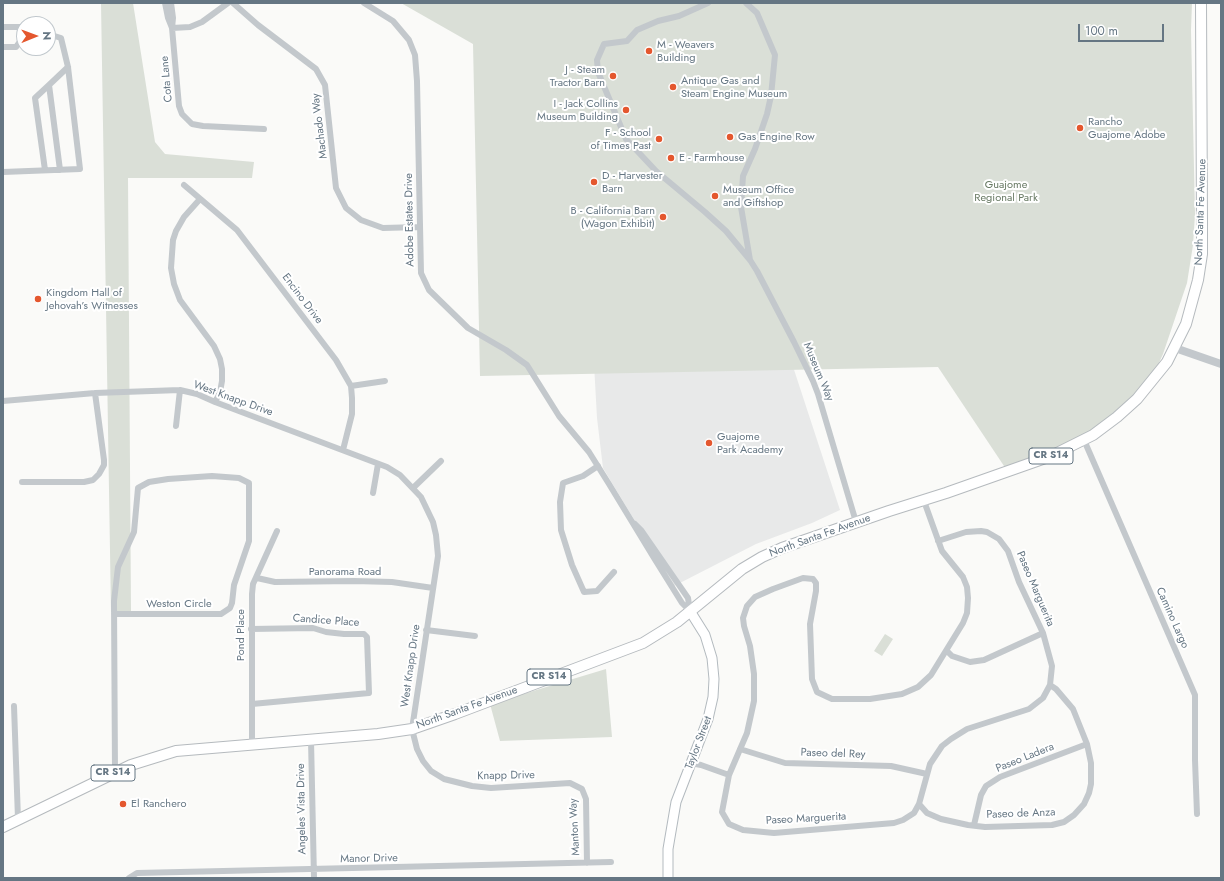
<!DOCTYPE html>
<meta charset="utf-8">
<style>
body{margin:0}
#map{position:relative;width:1224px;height:881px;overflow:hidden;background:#fafaf8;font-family:Jost,sans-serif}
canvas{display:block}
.frame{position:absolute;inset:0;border:4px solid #657683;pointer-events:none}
.north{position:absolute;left:16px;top:16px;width:40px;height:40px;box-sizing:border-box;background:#fff;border:1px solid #c1c8cd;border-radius:50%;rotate:89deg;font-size:11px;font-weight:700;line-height:16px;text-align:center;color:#657683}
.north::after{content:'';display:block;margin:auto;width:14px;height:18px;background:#e4572e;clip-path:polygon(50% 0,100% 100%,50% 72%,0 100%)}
.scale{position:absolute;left:1078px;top:24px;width:86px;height:18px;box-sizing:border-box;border:2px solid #657683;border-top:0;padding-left:5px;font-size:12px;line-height:14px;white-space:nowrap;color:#657683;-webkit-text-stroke:3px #fff;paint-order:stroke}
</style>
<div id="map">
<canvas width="1224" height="881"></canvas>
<div class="frame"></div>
<div class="north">N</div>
<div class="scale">100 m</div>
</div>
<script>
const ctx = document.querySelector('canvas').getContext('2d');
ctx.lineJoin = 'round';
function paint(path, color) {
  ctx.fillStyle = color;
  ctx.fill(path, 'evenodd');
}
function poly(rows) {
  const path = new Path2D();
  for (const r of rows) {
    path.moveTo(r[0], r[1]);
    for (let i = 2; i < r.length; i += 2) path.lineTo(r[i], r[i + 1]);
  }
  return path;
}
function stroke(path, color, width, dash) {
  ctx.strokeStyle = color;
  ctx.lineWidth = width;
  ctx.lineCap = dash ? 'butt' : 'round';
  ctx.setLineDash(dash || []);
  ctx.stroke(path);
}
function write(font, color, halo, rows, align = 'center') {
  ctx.font = font + ' Jost,sans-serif';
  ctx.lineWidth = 4;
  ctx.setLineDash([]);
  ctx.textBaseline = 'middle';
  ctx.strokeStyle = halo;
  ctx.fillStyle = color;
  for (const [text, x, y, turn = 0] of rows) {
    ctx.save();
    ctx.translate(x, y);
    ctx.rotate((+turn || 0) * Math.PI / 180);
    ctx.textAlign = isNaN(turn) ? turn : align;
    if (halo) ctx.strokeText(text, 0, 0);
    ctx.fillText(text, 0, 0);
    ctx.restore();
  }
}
paint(poly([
 [781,330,840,510,812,523,756,544,674,586,603,468,597,418,594,364]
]), '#e8e9e9');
paint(poly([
 [101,3,133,3,155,142,165,154,254,162,252,178,128,178,131,612,111,612],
 [401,3,1192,3,1191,30,1195,214,1193,245,1187,283,1163,354,1157,367,1143,383,1135,396,1122,408,1082,438,1006,469,938,367,480,376,473,44],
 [885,634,893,639,882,656,874,651],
 [606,669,612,737,500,741,490,704]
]), '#dadfd7');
const secondary = poly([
 [668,878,668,849,676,802,708,719,713,697,714,679,712,658,705,635,690,611]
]);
const primary = poly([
 [3,827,131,765,176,751,378,734,412,729,455,714,643,643,677,622,742,569,762,557,782,548,889,511,946,493,1051,456,1093,435,1117,417,1137,399,1167,362,1186,324,1198,280,1202,254,1202,224,1201,3]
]);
stroke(secondary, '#b3babf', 11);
stroke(primary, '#b5babe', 12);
stroke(poly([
 [165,3,168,18,172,28],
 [171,3,173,18,172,28,179,106,182,114,192,124,203,126,264,129],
 [233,3,258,25,316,69,325,85,336,188,346,208,361,220,383,228,420,227],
 [364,3,393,21,409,40,415,55,417,81,421,273,429,290,468,328,506,350,527,365,559,416,589,452,609,484,654,558,682,603,690,611],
 [708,3,679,16,658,21,637,30,627,41,604,44,597,60,598,72,626,139,656,171,705,212,726,231,750,260,757,271,794,342,813,381,818,394,856,522],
 [746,3,757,13,775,55,771,96,767,114,755,149,743,176,741,207,750,260],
 [3,27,24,27],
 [172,28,190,27,202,22,228,3],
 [3,47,16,47,24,36],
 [45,170,35,98,49,85],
 [60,170,49,85,68,67],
 [3,172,80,169,68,67,61,38,48,34],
 [184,185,237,230,336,360,351,386,352,398,352,414,343,450],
 [200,199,184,217,176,231,173,240,171,268,174,284,180,300,214,346,220,359,222,369,222,381,220,392,215,402],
 [351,386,385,381],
 [3,401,95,393,180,390,197,394,215,402,387,467,400,475,421,497,433,522,436,535,438,556,412,729,417,749,423,761,431,771,444,779,472,786,491,788,570,783,582,789,586,799,587,863],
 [176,426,180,390],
 [1084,440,1195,695,1195,760,1197,814],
 [598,466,583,476,563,483,560,502,561,530,572,565,584,592,597,591,614,572],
 [22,482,84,482,93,480,99,474,104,465,104,460,95,393],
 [413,488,441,461],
 [373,493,378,464],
 [924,501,942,551,963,577,967,587,968,598,967,613,963,623,931,675,918,687,902,694,870,699,832,699,817,692,812,679,810,624,816,591,816,583,813,579,803,578,773,589,755,597,747,606,743,618,744,626,750,646,754,674,754,701,747,733,729,775,722,812,729,824,743,830,774,833,894,823,903,820,914,813,919,804,930,764,942,746,951,739,967,729,1029,709,1043,698,1050,685,1052,666,1043,633,1019,582,1008,551,999,539,987,532,981,531,966,532,938,541],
 [635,524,641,530,688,598,690,611],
 [257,578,275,582,354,581,392,582,433,588],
 [114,614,221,614,230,608,232,603,234,585,249,541,249,483,239,478,212,476,168,479,149,482,138,488,134,532,118,567,114,601,115,772],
 [251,629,313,628,326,632,344,634,364,634,367,637,369,693,252,704],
 [426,630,475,636],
 [947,651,952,656,970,662,984,660,1043,633],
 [14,706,18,819],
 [311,740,314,878],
 [252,744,252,594,253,584,277,531],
 [740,749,785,763,891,766,927,774],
 [691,763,701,765,729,775],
 [919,804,927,813,941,819,968,825,985,827,1052,825,1064,822,1074,815,1084,804,1089,793,1091,784,1091,763,1087,744,1073,709,1056,689,1050,685],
 [974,825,981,795,986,786,1000,777,1087,744],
 [129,878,137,873,611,862]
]), '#c3c8cc', 6);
stroke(poly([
 [1175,348,1221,364]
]), '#c3c8cc', 8);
stroke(secondary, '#fff', 9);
stroke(primary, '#fff', 10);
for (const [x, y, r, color] of [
 [649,51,4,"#e4572e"],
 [613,76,4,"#e4572e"],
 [673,87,4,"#e4572e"],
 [626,110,4,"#e4572e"],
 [1080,128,4,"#e4572e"],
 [730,137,4,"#e4572e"],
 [659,139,4,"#e4572e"],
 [671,158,4,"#e4572e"],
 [594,182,4,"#e4572e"],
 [715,196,4,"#e4572e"],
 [663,217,4,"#e4572e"],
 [38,299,4,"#e4572e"],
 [709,443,4,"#e4572e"],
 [123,804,4,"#e4572e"]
]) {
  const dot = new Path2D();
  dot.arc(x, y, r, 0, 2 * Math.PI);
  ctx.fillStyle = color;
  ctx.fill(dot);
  stroke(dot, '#fff', 1.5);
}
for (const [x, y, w] of [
 [1051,456,44],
 [549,677,44],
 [113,773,44]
]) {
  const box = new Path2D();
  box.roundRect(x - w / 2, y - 8, w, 16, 3);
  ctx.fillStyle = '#fff';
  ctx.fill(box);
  stroke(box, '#657683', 1);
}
write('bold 10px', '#657683', null, [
 ["CR S14",1051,456],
 ["CR S14",549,677],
 ["CR S14",113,773]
]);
write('11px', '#657683', '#fff', [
 ["M - Weavers",657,45],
 ["Building",657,58],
 ["J - Steam",605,70,"right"],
 ["Tractor Barn",605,83,"right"],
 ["Antique Gas and",681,81],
 ["Steam Engine Museum",681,94],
 ["I - Jack Collins",618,104,"right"],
 ["Museum Building",618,117,"right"],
 ["Rancho",1088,122],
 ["Guajome Adobe",1088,135],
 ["F - School",651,133,"right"],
 ["of Times Past",651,146,"right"],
 ["Gas Engine Row",738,137],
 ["E - Farmhouse",679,158],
 ["D - Harvester",602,176],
 ["Barn",602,189],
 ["Museum Office",723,190],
 ["and Giftshop",723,203],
 ["B - California Barn",655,211,"right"],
 ["(Wagon Exhibit)",655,224,"right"],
 ["Kingdom Hall of",46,293],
 ["Jehovah’s Witnesses",46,306],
 ["Guajome",717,437],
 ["Park Academy",717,450],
 ["El Ranchero",131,804]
], 'left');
write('11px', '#657683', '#fff', [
 ["Cota Lane",167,79,-95],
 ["Machado Way",320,126,-97],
 ["North Santa Fe Avenue",1201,212,-88],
 ["Adobe Estates Drive",410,220,-91],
 ["Encino Drive",302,299,53],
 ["Museum Way",818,372,67],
 ["West Knapp Drive",233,399,20],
 ["North Santa Fe Avenue",820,536,-20],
 ["Panorama Road",345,572],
 ["Paseo Marguerita",1035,589,67],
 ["Weston Circle",179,604],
 ["Camino Largo",1172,618,66],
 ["Candice Place",326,621,4],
 ["Pond Place",241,635,-90],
 ["West Knapp Drive",411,666,-82],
 ["North Santa Fe Avenue",467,708,-20],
 ["Taylor Street",699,743,-69],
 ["Paseo del Rey",833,754,2],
 ["Paseo Ladera",1025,758,-22],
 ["Knapp Drive",506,776,-1],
 ["Angeles Vista Drive",302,809,-91],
 ["Paseo de Anza",1021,814,-2],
 ["Paseo Marguerita",806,819,-3],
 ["Manton Way",575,827,-93],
 ["Manor Drive",369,859,-1]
]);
write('11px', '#687a64', '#fff', [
 ["Guajome",1006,185],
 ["Regional Park",1006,198]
]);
</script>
